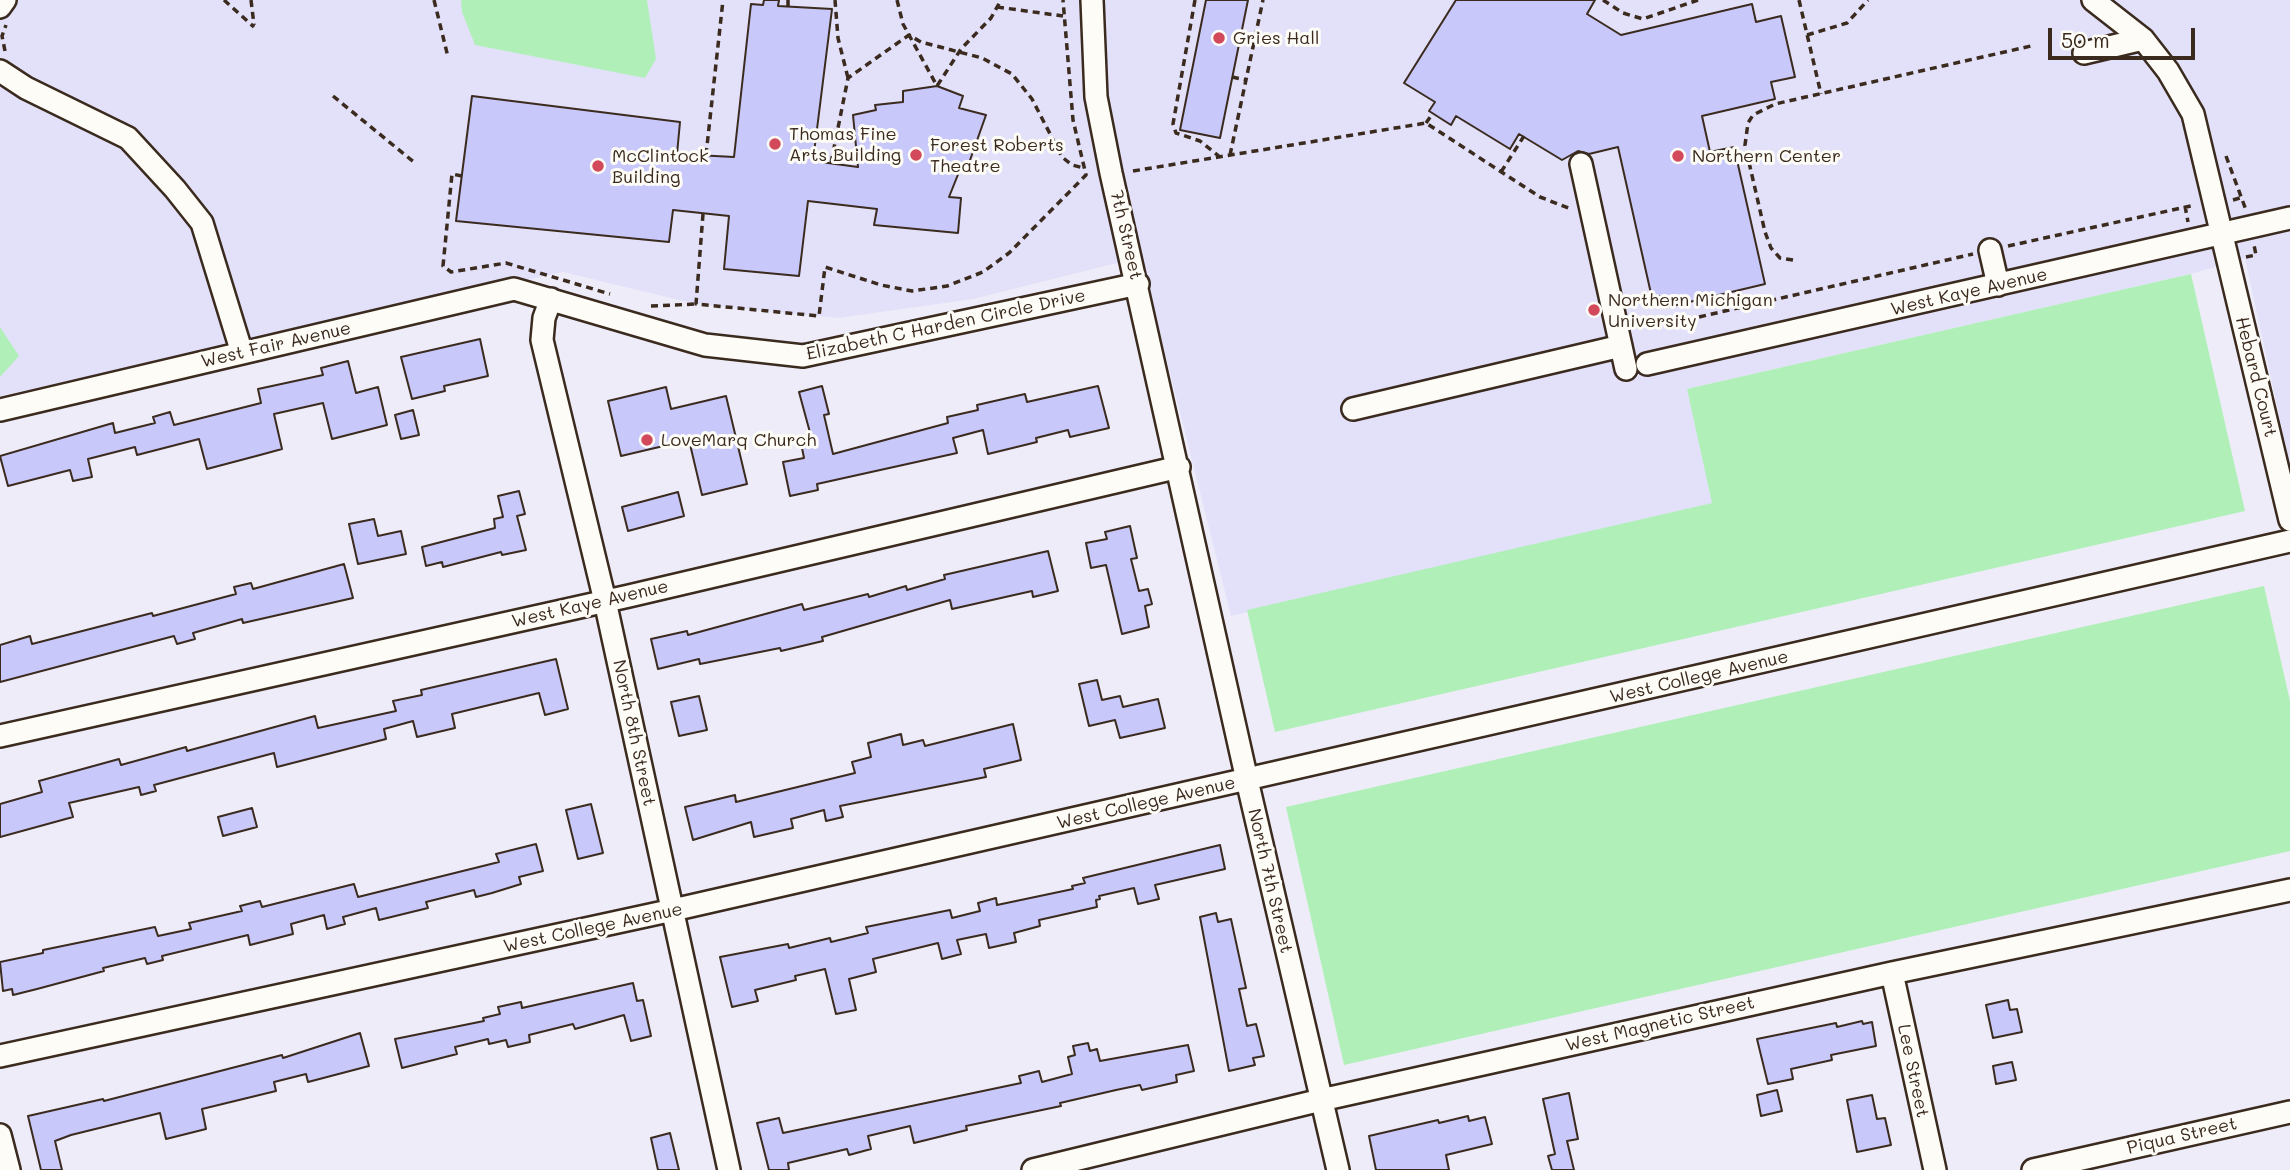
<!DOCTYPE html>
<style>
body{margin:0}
#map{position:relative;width:2290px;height:1170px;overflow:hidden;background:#edecf8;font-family:Mali,sans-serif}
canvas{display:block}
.scale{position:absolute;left:2048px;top:28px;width:147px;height:32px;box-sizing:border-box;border:4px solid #3b2a1e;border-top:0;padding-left:9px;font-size:21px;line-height:24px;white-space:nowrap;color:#3b2a1e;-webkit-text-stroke:5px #fdfcf7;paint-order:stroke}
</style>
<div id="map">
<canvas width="2290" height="1170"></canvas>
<div class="scale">50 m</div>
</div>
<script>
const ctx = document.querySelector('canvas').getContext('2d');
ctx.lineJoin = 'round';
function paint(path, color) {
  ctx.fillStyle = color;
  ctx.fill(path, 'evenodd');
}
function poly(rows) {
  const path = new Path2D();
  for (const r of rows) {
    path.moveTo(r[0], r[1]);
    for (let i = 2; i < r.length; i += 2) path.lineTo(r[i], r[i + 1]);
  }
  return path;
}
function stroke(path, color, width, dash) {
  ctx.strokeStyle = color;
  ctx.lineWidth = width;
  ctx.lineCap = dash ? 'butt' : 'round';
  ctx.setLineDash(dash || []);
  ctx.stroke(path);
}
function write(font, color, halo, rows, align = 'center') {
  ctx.font = font + ' Mali,sans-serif';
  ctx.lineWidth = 6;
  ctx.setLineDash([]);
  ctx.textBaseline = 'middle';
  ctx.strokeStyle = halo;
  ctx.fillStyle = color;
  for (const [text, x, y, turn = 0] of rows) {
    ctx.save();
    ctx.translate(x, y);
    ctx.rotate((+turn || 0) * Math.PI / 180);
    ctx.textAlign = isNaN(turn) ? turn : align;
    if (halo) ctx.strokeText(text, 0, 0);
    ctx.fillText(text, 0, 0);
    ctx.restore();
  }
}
paint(poly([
 [0,0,2290,0,2290,466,2245,258,2191,274,1687,389,1713,503,1231,616,1141,257,973,299,838,318,696,304,563,272,0,396]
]), '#e2e1f9');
paint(poly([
 [461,0,647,0,656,59,645,78,475,45,462,12],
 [2191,274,2245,511,1275,732,1247,610,1712,503,1687,389],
 [0,327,19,356,0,377],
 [2264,586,2290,701,2290,851,1344,1065,1286,807]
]), '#b0f0b8');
const building = poly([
 [764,0,779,0,778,6,832,9,813,161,858,167,853,115,876,110,875,105,903,102,903,91,937,86,963,96,959,108,986,115,969,163,963,162,949,197,961,198,958,233,874,225,877,209,808,201,799,276,724,269,729,216,673,210,669,242,456,221,472,96,680,122,677,154,734,157,751,4,763,5,764,0],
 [1206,0,1248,0,1220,138,1180,130,1206,0],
 [1456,0,1595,0,1587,14,1621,35,1752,4,1756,22,1781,16,1795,77,1771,82,1775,99,1702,116,1710,152,1734,147,1765,284,1664,308,1661,296,1652,298,1618,147,1589,154,1578,151,1562,160,1519,134,1510,149,1456,116,1451,125,1429,111,1435,102,1404,83,1456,0],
 [480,339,488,376,444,386,445,391,412,399,401,357,480,339],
 [348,361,356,393,378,387,387,425,332,439,323,403,274,414,282,449,260,455,207,469,199,439,137,455,135,447,88,459,92,477,73,481,70,470,8,486,0,456,113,423,115,433,155,423,153,417,170,412,174,425,261,403,258,389,323,375,321,368,348,361],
 [822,386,829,414,824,415,833,454,948,423,947,417,978,410,977,405,1025,394,1027,402,1098,386,1109,428,1070,437,1068,430,1036,438,1037,442,988,454,983,430,953,438,957,453,817,484,818,490,790,496,783,462,804,458,801,443,812,440,799,392,822,386],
 [666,387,671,409,726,396,747,484,702,495,689,440,621,456,608,401,666,387],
 [413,410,419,435,401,439,395,415,413,410],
 [519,491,525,514,517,516,526,550,502,555,501,552,443,567,442,562,426,566,422,547,495,528,494,519,503,517,498,496,519,491],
 [678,492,684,516,628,531,622,507,678,492],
 [374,519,378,536,401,531,406,554,358,564,349,524,374,519],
 [1130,526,1137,558,1131,559,1139,591,1148,589,1152,604,1145,606,1149,627,1122,634,1106,565,1091,568,1086,543,1107,539,1105,532,1130,526],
 [1048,551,1058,591,1033,597,1032,591,952,609,950,600,822,637,823,641,781,651,780,648,700,664,699,659,658,669,651,639,687,631,688,635,802,604,804,610,868,594,869,597,906,586,907,590,945,579,944,575,1048,551],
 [344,564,353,598,243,623,242,619,193,633,195,639,177,644,174,636,0,682,0,645,30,636,32,644,152,613,153,616,236,594,234,587,251,583,253,589,344,564],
 [556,659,568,709,545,715,539,693,452,714,455,728,417,737,413,721,384,729,386,739,277,767,274,753,154,785,156,791,141,795,139,787,69,803,73,817,0,837,0,804,42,792,39,781,119,759,121,765,186,747,187,751,315,716,318,728,396,711,393,701,422,695,421,690,556,659],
 [1097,680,1102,700,1120,696,1123,707,1158,699,1165,728,1120,738,1115,720,1089,726,1079,684,1097,680],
 [699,696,707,730,679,736,671,702,699,696],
 [1013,724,1021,760,984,769,986,777,840,806,843,817,826,821,824,810,791,819,793,828,754,837,751,822,693,840,685,807,735,795,736,802,855,773,852,762,871,757,868,743,901,734,903,745,923,740,925,746,1013,724],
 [591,804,603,853,578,859,566,810,591,804],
 [252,808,257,827,223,836,218,817,252,808],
 [536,844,543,871,519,877,521,884,492,893,476,897,474,890,426,902,428,908,379,920,376,908,343,917,345,924,327,929,324,915,291,924,293,934,250,945,248,935,162,956,163,960,147,964,145,958,103,968,104,971,37,989,13,995,12,989,3,991,0,962,43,953,43,950,155,927,158,936,191,929,189,923,242,911,240,906,260,901,262,907,354,884,358,897,499,862,496,854,536,844],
 [1220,845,1225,869,1155,885,1159,899,1138,904,1134,888,1099,896,1100,899,1096,900,1097,907,1039,920,1040,926,1014,933,1016,942,989,948,986,934,957,940,961,954,942,959,938,943,873,959,876,972,849,979,856,1010,836,1014,825,969,795,976,796,980,755,990,758,1001,732,1007,720,957,788,944,789,948,830,938,831,942,868,933,866,927,950,910,952,918,980,911,978,903,996,898,997,905,1073,889,1072,886,1085,883,1083,878,1220,845],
 [1216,913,1218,922,1231,919,1246,988,1239,989,1247,1026,1256,1024,1264,1056,1253,1058,1255,1065,1229,1071,1200,917,1216,913],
 [633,983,637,1001,643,1000,651,1036,631,1041,624,1015,575,1029,573,1024,529,1035,530,1042,508,1047,506,1040,489,1044,488,1039,455,1047,457,1054,402,1068,395,1039,484,1021,483,1018,500,1014,498,1007,521,1002,522,1008,633,983],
 [2008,1000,2010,1010,2017,1009,2022,1032,1993,1038,1986,1005,2008,1000],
 [1862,1021,1863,1024,1872,1022,1876,1046,1831,1055,1832,1060,1791,1069,1793,1079,1768,1084,1757,1039,1836,1023,1837,1027,1862,1021],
 [360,1033,369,1066,308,1082,306,1074,274,1082,276,1091,202,1109,206,1129,166,1139,160,1113,71,1135,55,1141,62,1170,41,1170,28,1116,103,1099,104,1101,282,1055,283,1058,360,1033],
 [1088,1043,1090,1051,1097,1049,1100,1061,1188,1045,1194,1071,1176,1075,1177,1082,1142,1090,1140,1085,1116,1090,1060,1103,1061,1106,966,1126,967,1130,914,1143,910,1126,868,1136,871,1149,849,1155,847,1149,788,1163,789,1170,769,1170,757,1123,779,1118,783,1133,1021,1083,1019,1076,1039,1071,1042,1082,1072,1074,1068,1057,1075,1055,1073,1046,1088,1043],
 [2012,1062,2016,1080,1996,1084,1993,1066,2012,1062],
 [1777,1090,1782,1111,1761,1116,1757,1095,1777,1090],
 [1569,1093,1578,1139,1567,1141,1574,1170,1552,1170,1548,1156,1555,1154,1543,1099,1569,1093],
 [1872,1095,1877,1119,1885,1118,1891,1145,1857,1152,1847,1100,1872,1095],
 [1468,1116,1469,1121,1485,1117,1492,1144,1446,1155,1449,1170,1376,1170,1369,1136,1438,1120,1439,1123,1468,1116],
 [670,1133,679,1170,658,1170,651,1138,670,1133]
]);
paint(building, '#c8c8fa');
stroke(building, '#3b2a1e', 2);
const minor = poly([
 [1092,0,1096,97,1111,173,1247,780,1338,1170],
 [2093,0,2143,39,2168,71,2193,114,2290,520],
 [0,7,5,0],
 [2084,53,2143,39],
 [0,71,26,88,128,138,175,189,202,223,242,353],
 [1581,164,1626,369],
 [1990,250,1998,285],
 [551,299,544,318,542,340,605,601,729,1170],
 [1647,364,2290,218],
 [1353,409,1621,346],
 [0,410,514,289,705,345,803,356,1138,284],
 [0,736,629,596,1179,467],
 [1892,973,1935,1170],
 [0,1056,673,910,2290,541],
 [0,1135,9,1170],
 [1033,1170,1321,1100,1892,973,2290,890],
 [2033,1170,2290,1112]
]);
stroke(minor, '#3b2a1e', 26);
stroke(poly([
 [224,0,254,27],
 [251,0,254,25],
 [434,0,448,57],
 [835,0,838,38,848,78],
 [897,0,903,24,937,86,961,49,991,18,1001,0],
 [1195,0,1173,124,1176,133,1200,141,1220,157],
 [1603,0,1623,13,1643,19,1698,0],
 [1799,0,1821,94],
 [788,6,788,0],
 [997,7,1063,16],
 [1807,35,1847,23,1868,0],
 [5,51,2,36,6,25],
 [1232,77,1246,80],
 [333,96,415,163],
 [1426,123,1433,113],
 [706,155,723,0],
 [1230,155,1263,0],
 [2226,156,2246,210],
 [831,163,848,78,909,35,921,42,982,58,1012,74,1032,99,1062,157,1072,165,1084,168],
 [1133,171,1426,123,1540,197,1571,209],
 [1501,172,1524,136],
 [462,176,452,174,443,266,451,272,506,263,610,294],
 [2233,200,2243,197],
 [2185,206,2188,222],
 [703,214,696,304,819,316,825,267,881,285,912,291,947,286,983,272,1009,253,1086,175,1073,120,1063,0],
 [2008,246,2195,205],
 [2246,257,2256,255,2254,245],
 [1793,260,1780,258,1771,248,1765,232,1745,145,1748,123,1753,115,1775,104,2031,46],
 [651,306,696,304],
 [1664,325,1973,254]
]), '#3b2a1e', 3.5, [7, 5]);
stroke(minor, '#fdfcf7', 21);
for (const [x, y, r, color] of [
 [1219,38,7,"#d1495b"],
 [775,144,7,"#d1495b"],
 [916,155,7,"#d1495b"],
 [1678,156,7,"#d1495b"],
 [598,166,7,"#d1495b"],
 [1594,310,7,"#d1495b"],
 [647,440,7,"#d1495b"]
]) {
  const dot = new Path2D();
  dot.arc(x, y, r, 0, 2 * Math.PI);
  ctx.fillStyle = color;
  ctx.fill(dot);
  stroke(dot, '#fdfcf7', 2.5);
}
write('18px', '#3b2a1e', '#fdfcf7', [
 ["Gries Hall",1233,38],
 ["Thomas Fine",789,134],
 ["Arts Building",789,155],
 ["Forest Roberts",930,145],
 ["Theatre",930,166],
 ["McClintock",612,156],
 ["Building",612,177],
 ["Northern Center",1692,156],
 ["Northern Michigan",1608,300],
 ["University",1608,321],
 ["LoveMarq Church",661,440]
], 'left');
write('18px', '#3b2a1e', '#fdfcf7', [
 ["7th Street",1126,235,77],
 ["West Kaye Avenue",1969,292,-13],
 ["Elizabeth C Harden Circle Drive",946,325,-12],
 ["West Fair Avenue",276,345,-13],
 ["Hebard Court",2256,377,76],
 ["West Kaye Avenue",590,604,-13],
 ["West College Avenue",1699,677,-13],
 ["North 8th Street",634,733,78],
 ["West College Avenue",1146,803,-13],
 ["North 7th Street",1270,881,77],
 ["West College Avenue",593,928,-12],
 ["West Magnetic Street",1660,1024,-13],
 ["Lee Street",1913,1071,78],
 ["Piqua Street",2182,1136,-13]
]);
</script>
